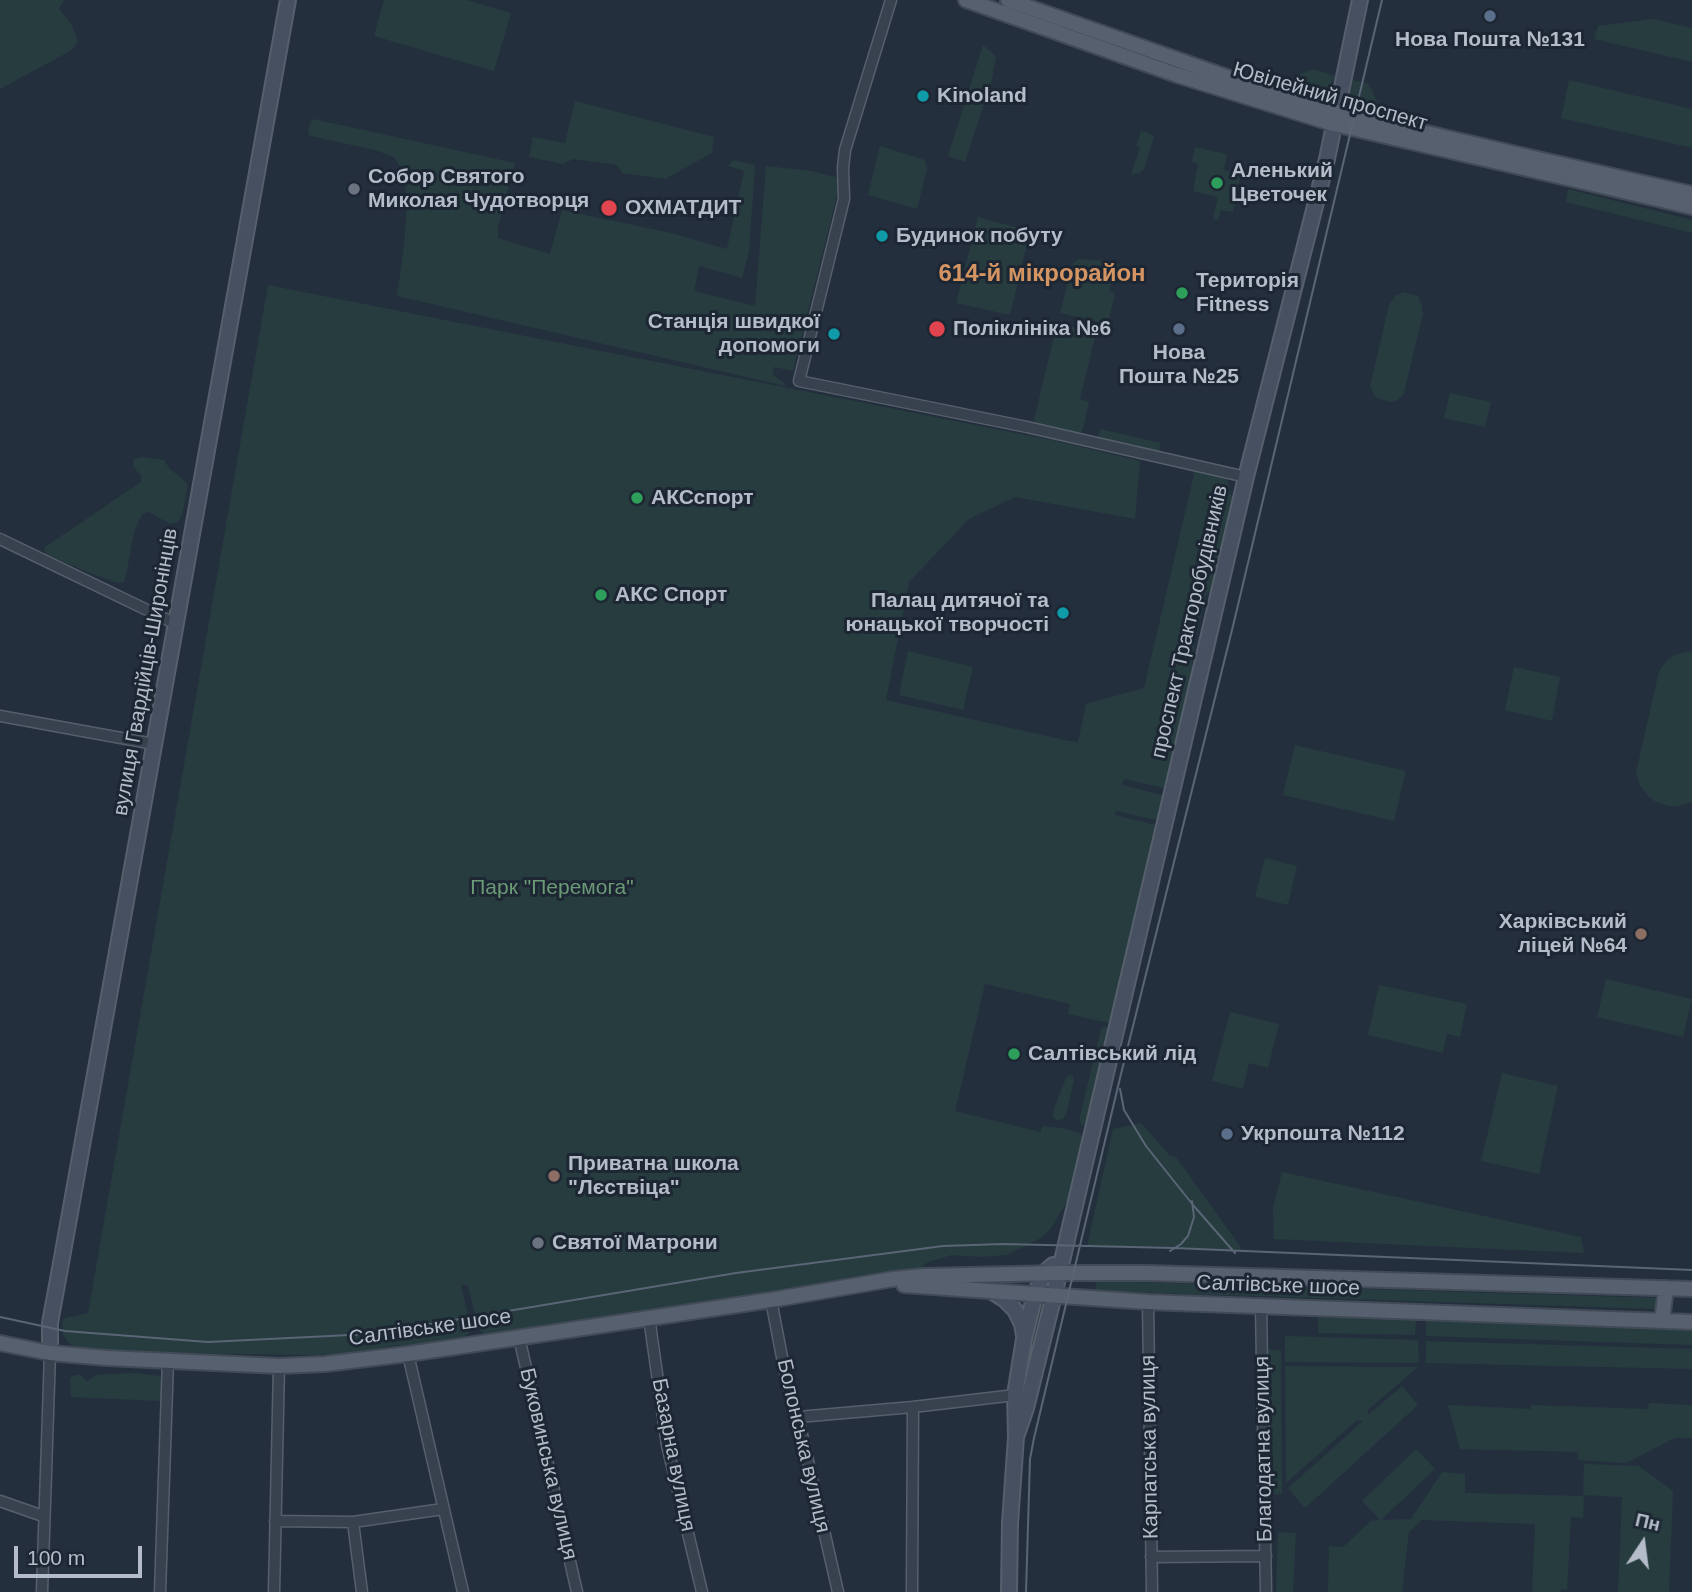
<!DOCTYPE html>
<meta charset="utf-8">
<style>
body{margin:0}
#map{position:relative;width:1692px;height:1592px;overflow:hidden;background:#242f3e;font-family:Helvetica,sans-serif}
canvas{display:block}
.north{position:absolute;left:1608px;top:1508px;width:70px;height:70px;-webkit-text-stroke:5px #1d2633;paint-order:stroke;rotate:13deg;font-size:19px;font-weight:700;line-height:28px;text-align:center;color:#b4bcc9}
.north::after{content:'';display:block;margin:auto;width:24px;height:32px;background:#b4bcc9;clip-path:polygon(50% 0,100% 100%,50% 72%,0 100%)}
.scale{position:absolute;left:14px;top:1546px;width:128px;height:32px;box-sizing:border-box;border:4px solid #b4bcc9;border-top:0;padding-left:9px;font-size:21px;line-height:24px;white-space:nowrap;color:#b4bcc9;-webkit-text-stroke:5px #1d2633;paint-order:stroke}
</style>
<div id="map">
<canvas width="1692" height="1592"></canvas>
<div class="north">Пн</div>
<div class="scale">100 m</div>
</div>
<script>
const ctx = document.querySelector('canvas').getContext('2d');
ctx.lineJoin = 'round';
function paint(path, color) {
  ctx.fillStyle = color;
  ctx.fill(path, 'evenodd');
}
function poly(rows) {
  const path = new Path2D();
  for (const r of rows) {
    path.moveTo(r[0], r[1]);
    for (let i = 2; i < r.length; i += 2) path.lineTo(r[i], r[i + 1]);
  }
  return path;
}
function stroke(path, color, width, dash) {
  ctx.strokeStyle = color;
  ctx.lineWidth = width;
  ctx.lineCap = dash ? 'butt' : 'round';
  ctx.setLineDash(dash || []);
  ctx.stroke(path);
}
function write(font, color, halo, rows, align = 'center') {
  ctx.font = font + ' Helvetica,sans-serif';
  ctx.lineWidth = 6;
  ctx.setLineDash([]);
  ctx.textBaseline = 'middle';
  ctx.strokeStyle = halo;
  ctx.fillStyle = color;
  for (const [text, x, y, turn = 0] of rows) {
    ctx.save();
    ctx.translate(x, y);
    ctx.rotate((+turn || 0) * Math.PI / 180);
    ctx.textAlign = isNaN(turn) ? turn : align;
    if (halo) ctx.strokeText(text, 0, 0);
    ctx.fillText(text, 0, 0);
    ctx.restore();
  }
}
paint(poly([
 [0,0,64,0,59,9,71,23,78,42,72,50,0,89],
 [384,0,467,0,511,13,494,71,374,36],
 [1653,19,1692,28,1692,62,1594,39,1598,26],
 [983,45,996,56,992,79,965,162,948,156],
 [1313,69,1335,76,1330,86,1325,91,1315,96,1296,90,1300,74],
 [1352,80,1368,83,1379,105,1375,113,1367,111,1354,102,1350,92],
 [1569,80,1692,109,1692,148,1561,118],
 [575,101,714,137,712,153,665,179,622,173,617,165,573,159,563,164,529,157,533,137,565,143],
 [313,119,515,163,498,227,498,238,550,254,562,210,671,233,727,249,744,171,728,166,733,160,755,165,749,252,742,278,699,266,694,291,755,306,766,166,811,171,836,177,839,188,793,371,774,367,773,375,785,383,785,386,397,296,404,245,407,205,404,173,394,157,375,150,310,136,308,131,310,123],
 [1141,131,1149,133,1154,137,1144,169,1140,173,1131,174,1140,148,1136,146],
 [880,146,925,160,927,169,917,209,868,195],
 [1195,147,1227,154,1224,170,1241,174,1233,212,1221,210,1218,220,1213,219,1218,197,1193,191,1198,164,1192,162],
 [1568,189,1692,220,1692,233,1566,202],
 [978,217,1030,231,1010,315,956,303],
 [1078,259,1105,261,1125,266,1122,281,1112,279,1109,291,1115,293,1108,324,1060,313,1073,263],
 [268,285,1056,441,1140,461,1135,519,1015,497,969,519,909,582,886,700,1069,741,1078,742,1086,704,1144,688,1195,470,1226,476,1234,504,1214,594,1207,592,1195,640,1192,665,1192,680,1168,789,1124,779,1122,785,1166,796,1160,821,1116,811,1115,815,1160,826,1113,1024,1068,1014,1070,1004,985,984,955,1111,1041,1132,1042,1126,1063,1128,1080,1133,1083,1138,1073,1183,1065,1205,1051,1228,1041,1238,1007,1255,980,1257,952,1255,928,1262,921,1268,906,1271,488,1335,483,1333,478,1329,468,1285,461,1285,471,1328,469,1333,463,1338,411,1346,397,1345,347,1354,315,1355,159,1353,85,1349,73,1346,67,1341,63,1334,62,1319,88,1313],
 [1403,292,1418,296,1422,306,1423,314,1404,393,1397,401,1389,402,1375,397,1370,386,1389,305,1395,296],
 [1069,326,1096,333,1080,399,1089,402,1083,429,1079,435,1033,424,1054,336,1056,331],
 [1450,393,1491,402,1485,427,1444,418],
 [1100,429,1161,443,1158,453,1098,440],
 [142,457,164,460,169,468,187,483,187,490,182,515,178,522,170,524,149,512,142,514,134,532,126,576,123,583,115,582,90,573,47,555,44,551,45,547,141,482,141,476,133,466,134,459],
 [908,651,973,667,963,710,899,695],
 [1692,651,1692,802,1679,806,1669,806,1656,802,1649,797,1640,785,1636,773,1658,675,1661,668,1668,659,1676,654],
 [1514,667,1560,677,1552,721,1505,710],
 [1295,745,1406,771,1394,821,1283,795],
 [1265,858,1297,866,1288,905,1255,897],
 [1606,979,1692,999,1683,1037,1597,1017],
 [1379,985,1467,1004,1460,1037,1447,1034,1443,1053,1368,1035],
 [1230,1012,1279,1024,1268,1068,1249,1063,1243,1089,1212,1081],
 [1104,1026,1109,1029,1088,1122,1082,1126,1079,1120,1101,1029],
 [1502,1073,1558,1086,1539,1174,1481,1161],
 [1069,1075,1073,1076,1074,1080,1066,1115,1063,1119,1057,1120,1053,1117,1053,1111,1066,1078],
 [1141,1123,1170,1156,1175,1156,1238,1243,1242,1251,1087,1246,1113,1129],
 [1282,1172,1581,1237,1584,1253,1274,1239,1273,1208],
 [1097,1281,1313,1287,1319,1291,1353,1293,1362,1289,1660,1298,1657,1309,1095,1291],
 [1318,1317,1416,1319,1415,1335,1318,1333],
 [1426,1319,1692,1327,1692,1345,1426,1336],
 [1285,1336,1418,1340,1419,1363,1285,1362],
 [1426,1341,1692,1349,1692,1369,1426,1363],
 [1264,1350,1281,1350,1282,1494,1267,1495],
 [1285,1366,1418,1367,1368,1410,1368,1415,1402,1386,1418,1405,1305,1508,1288,1488,1363,1421,1357,1420,1286,1483],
 [135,1373,160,1376,163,1379,162,1396,160,1401,71,1397,70,1378,75,1375,80,1375,87,1381,96,1375],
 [1649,1403,1692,1405,1692,1438,1675,1438,1626,1463,1578,1460,1578,1452,1460,1449,1448,1405,1531,1409,1531,1405,1648,1409],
 [1416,1449,1435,1469,1381,1520,1411,1519,1442,1472,1465,1474,1465,1493,1584,1496,1583,1518,1571,1517,1567,1590,1561,1589,1560,1592,1532,1592,1535,1524,1422,1520,1409,1532,1402,1592,1328,1592,1329,1546,1343,1547,1371,1521,1380,1520,1362,1501],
 [1584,1464,1639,1466,1673,1491,1669,1592,1618,1592,1622,1497,1583,1495],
 [1278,1532,1296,1533,1293,1592,1276,1592]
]), '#263c3f');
const street = poly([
 [891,0,845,150,843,168,844,199,799,381,1027,427,1246,477],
 [0,539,176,624],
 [0,716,154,744],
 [771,1300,786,1378,798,1417,838,1592],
 [1148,1302,1152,1592],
 [1261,1306,1266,1592],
 [649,1317,667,1445,702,1592],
 [519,1337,577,1592],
 [408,1354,463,1592],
 [798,1417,913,1407,1015,1395],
 [0,1501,43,1516],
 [275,1521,353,1522,443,1509],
 [353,1522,362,1592],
 [1151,1557,1266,1556],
 [42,1592,50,1353],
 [160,1592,168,1361],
 [274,1592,279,1366],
 [912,1592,913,1407]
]);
const secondary = poly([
 [991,1291,1004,1299,1015,1310,1022,1324,1024,1336],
 [50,1353,50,1323,61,1263,288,0],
 [1016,1437,1026,1408,1054,1295,1246,477,1327,159,1360,0],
 [1009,1592,1010,1523,1016,1437,1015,1395,1024,1339,1035,1294,1044,1273,1053,1265]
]);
const primary = poly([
 [966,0,1177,75,1334,124,1692,207],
 [1008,0,1241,82,1337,112,1529,157,1692,194],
 [904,1285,1148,1302,1692,1322],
 [1662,1321,1666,1288],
 [0,1343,50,1353,107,1358,279,1366,325,1364,408,1354,771,1300,893,1279,924,1276,1059,1273,1147,1273,1692,1289]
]);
stroke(street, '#565f6c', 13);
stroke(secondary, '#565f6c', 18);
stroke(primary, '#414a57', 18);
stroke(street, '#38414e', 10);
stroke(secondary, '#465061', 14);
stroke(primary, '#56606e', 14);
stroke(poly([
 [1120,1089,1124,1110,1146,1146,1193,1205,1235,1253],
 [1170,1251,1181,1244,1188,1236,1194,1217,1192,1201],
 [0,1317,65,1331,208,1342,370,1334,736,1273,943,1246,1003,1244,1174,1248,1692,1270],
 [1026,1592,1030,1459,1034,1438,1120,1078,1233,626,1382,0]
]), '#5a6575', 2);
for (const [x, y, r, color] of [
 [1490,16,7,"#5c6f8a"],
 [923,96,7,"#0f9aa8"],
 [1217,183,7,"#2e9e5b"],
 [354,189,7,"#6b7280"],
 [609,208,9,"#e0444e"],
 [882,236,7,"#0f9aa8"],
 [1182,293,7,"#2e9e5b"],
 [937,329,9,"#e0444e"],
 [1179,329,7,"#5c6f8a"],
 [834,334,7,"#0f9aa8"],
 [637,498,7,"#2e9e5b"],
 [601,595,7,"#2e9e5b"],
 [1063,613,7,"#0f9aa8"],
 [1641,934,7,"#8d6e63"],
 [1014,1054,7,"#2e9e5b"],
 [1227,1134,7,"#5c6f8a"],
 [554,1176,7,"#8d6e63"],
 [538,1243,7,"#6b7280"]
]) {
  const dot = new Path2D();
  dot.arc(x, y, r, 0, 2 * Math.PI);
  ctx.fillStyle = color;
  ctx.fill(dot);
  stroke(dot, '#1d2633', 2.5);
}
write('bold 21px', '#b4bcc9', '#1d2633', [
 ["Нова Пошта №131",1490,40,"center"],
 ["Kinoland",937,96],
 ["Аленький",1231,171],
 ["Цветочек",1231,195],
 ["Собор Святого",368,177],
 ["Миколая Чудотворця",368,201],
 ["ОХМАТДИТ",625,208],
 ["Будинок побуту",896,236],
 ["Територія",1196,281],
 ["Fitness",1196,305],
 ["Станція швидкої",820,322,"right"],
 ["допомоги",820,346,"right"],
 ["Поліклініка №6",953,329],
 ["Нова",1179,353,"center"],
 ["Пошта №25",1179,377,"center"],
 ["АКСспорт",651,498],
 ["АКС Спорт",615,595],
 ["Палац дитячої та",1049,601,"right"],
 ["юнацької творчості",1049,625,"right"],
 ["Харківський",1627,922,"right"],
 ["ліцей №64",1627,946,"right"],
 ["Салтівський лід",1028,1054],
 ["Укрпошта №112",1241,1134],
 ["Приватна школа",568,1164],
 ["\"Лєствіца\"",568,1188],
 ["Святої Матрони",552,1243]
], 'left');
write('21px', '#b4bcc9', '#1d2633', [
 ["Ювілейний проспект",1330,97,16],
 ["проспект Тракторобудівників",1190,622,-77],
 ["вулиця Гвардійців-Широнінців",146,672,-80],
 ["Салтівське шосе",1278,1286,2],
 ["Салтівське шосе",430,1328,-8],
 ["Болонська вулиця",803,1446,77],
 ["Карпатська вулиця",1150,1447,-91],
 ["Благодатна вулиця",1264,1449,-91],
 ["Базарна вулиця",673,1455,79],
 ["Буковинська вулиця",548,1464,77]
]);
write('21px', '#6b9a76', '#1d2633', [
 ["Парк \"Перемога\"",552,888]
]);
write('bold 24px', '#d59563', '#1d2633', [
 ["614-й мікрорайон",1042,274]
]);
</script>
